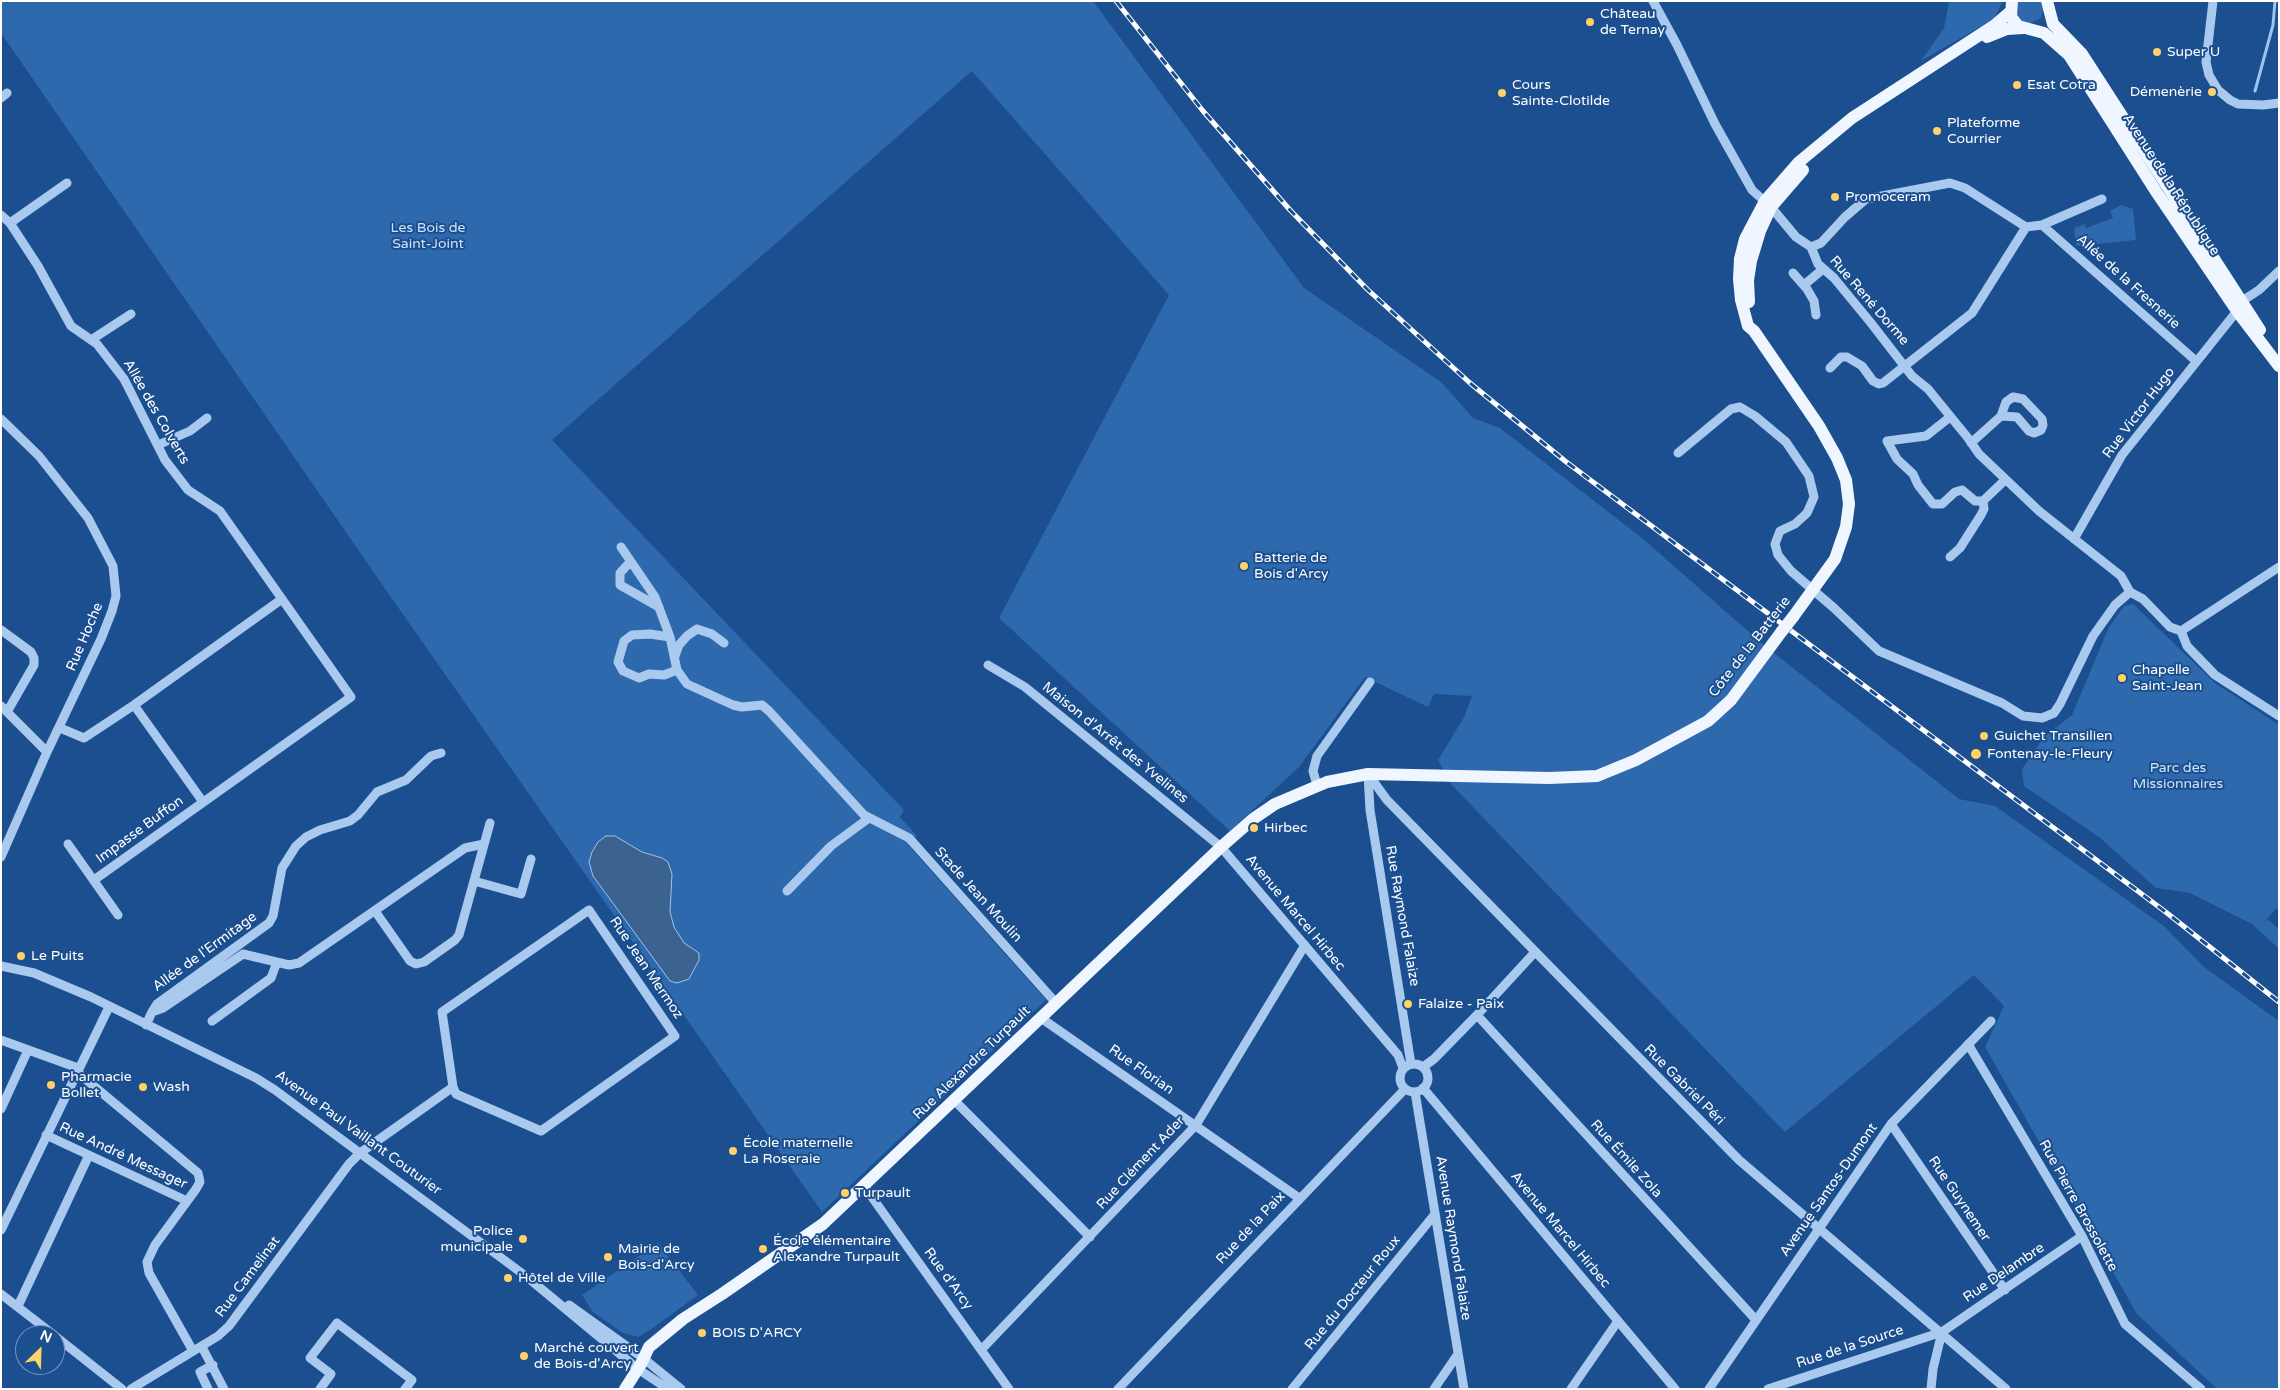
<!DOCTYPE html>
<meta charset="utf-8">
<style>
body{margin:0}
#map{position:relative;width:2280px;height:1390px;overflow:hidden;background:#1b4f8f;font-family:"Varela Round",sans-serif}
canvas{display:block}
.frame{position:absolute;inset:0;border:2px solid #fff;pointer-events:none}
.north{position:absolute;left:15px;top:1325px;width:50px;height:50px;box-sizing:border-box;background:#1b4f8f;border:1px solid #7695bc;border-radius:50%;rotate:24deg;font-size:14px;font-weight:700;line-height:20px;text-align:center;color:#fff}
.north::after{content:'';display:block;margin:auto;width:18px;height:22px;background:#ffd166;clip-path:polygon(50% 0,100% 100%,50% 72%,0 100%)}
</style>
<div id="map">
<canvas width="2280" height="1390"></canvas>
<div class="frame"></div>
<div class="north">N</div>
</div>
<script>
const ctx = document.querySelector('canvas').getContext('2d');
ctx.lineJoin = 'round';
function paint(path, color) {
  ctx.fillStyle = color;
  ctx.fill(path, 'evenodd');
}
function poly(rows) {
  const path = new Path2D();
  for (const r of rows) {
    if (r.length === 3) {
      path.moveTo(r[0] + r[2], r[1]);
      path.arc(r[0], r[1], r[2], 0, 2 * Math.PI);
      continue;
    }
    path.moveTo(r[0], r[1]);
    for (let i = 2; i < r.length; i += 2) path.lineTo(r[i], r[i + 1]);
  }
  return path;
}
function stroke(path, color, width, dash) {
  ctx.strokeStyle = color;
  ctx.lineWidth = width;
  ctx.lineCap = dash ? 'butt' : 'round';
  ctx.setLineDash(dash || []);
  ctx.stroke(path);
}
function write(font, color, halo, rows, align = 'center') {
  ctx.font = font + ' "Varela Round",sans-serif';
  ctx.lineWidth = 4;
  ctx.setLineDash([]);
  ctx.textBaseline = 'middle';
  ctx.strokeStyle = halo;
  ctx.fillStyle = color;
  for (const [text, x, y, turn = 0] of rows) {
    ctx.save();
    ctx.translate(x, y);
    ctx.rotate((+turn || 0) * Math.PI / 180);
    ctx.textAlign = isNaN(turn) ? turn : align;
    if (halo) ctx.strokeText(text, 0, 0);
    ctx.fillText(text, 0, 0);
    ctx.restore();
  }
}
paint(poly([
 [1,1,1093,1,1304,288,1441,382,1473,418,1500,428,1642,538,1765,646,1959,799,1995,806,2165,927,2204,967,2279,1021,2279,1389,2217,1389,2137,1314,1985,1047,2004,1006,1974,975,1785,1132,1450,783,1438,760,1464,717,1472,696,1434,694,1428,707,1365,677,1299,767,1230,831,999,618,1169,295,972,71,552,440,904,810,900,817,917,836,908,845,1046,1000,822,1212,388,593,1,33],
 [1949,1,2003,1,1994,19,1921,61,1944,28],
 [2018,1,2040,1,2043,9,2041,18,2029,24,2020,20,2017,17],
 [2121,205,2133,209,2136,240,2076,246,2074,228,2085,224,2086,228,2113,218,2110,211],
 [2133,604,2215,683,2279,725,2279,906,2264,922,2268,919,2277,928,2279,927,2279,949,2252,924,2190,893,2156,888,2099,837,2024,786,2022,769,2044,737,2072,715,2108,629,2124,606],
 [658,1243,698,1295,650,1330,638,1337,623,1333,593,1312,582,1295]
]), '#2e69ad');
const water = poly([
 [606,836,615,836,642,852,662,858,668,862,672,874,670,912,674,927,684,943,699,953,699,960,689,979,677,983,670,981,593,876,589,862,592,852,598,842,606,836]
]);
paint(water, '#3c6290');
stroke(water, '#9cc4f0', 1);
stroke(poly([
 [2255,91,2273,25,2275,1]
]), '#9cc4f0', 3);
stroke(poly([
 [1653,1,1677,45,1715,124,1752,190,1771,207,1796,237,1811,247,1818,264,1834,278,1871,323,1912,376,1928,389,1968,438,1979,454,2039,511,2121,576,2130,592],
 [2213,1,2206,62,2209,75,2218,90,2230,100,2238,104,2263,105,2279,103],
 [1,98,7,93],
 [1,215,10,223,38,266,71,326,97,344,124,379,165,460,188,490,220,511,282,599],
 [10,223,67,183],
 [2042,225,2196,361],
 [1811,247,1821,243,1845,217,1866,199,1950,183,1965,188,2026,227],
 [1793,273,1807,289,1814,301,1816,315],
 [1804,285,1823,269],
 [2242,301,2259,290,2279,271],
 [91,340,131,314],
 [1830,368,1841,357,1847,357,1862,366,1873,381,1879,384,1883,383,1972,313,2026,227,2042,225,2102,199],
 [2013,397,2023,399,2042,419,2043,425,2041,430,2034,433,2029,431,2017,417,2001,416,2006,402,2013,397],
 [1950,417,1926,436,1887,441,1897,459,1913,474,1918,485,1933,504,1942,504,1955,492,1962,490,1975,501,1983,501,2005,480],
 [1,419,39,456,88,518,113,566,116,596,112,611,101,639,47,752,1,857],
 [1971,443,2001,416],
 [158,445,190,431,207,418],
 [1678,453,1731,409,1740,407,1755,416,1786,442,1809,476,1814,497,1807,513,1795,524,1780,531,1775,544,1778,555,1791,571,1834,608,1879,651,2002,703,2023,716,2042,718,2054,713,2060,704,2093,636,2115,605,2130,592],
 [2074,539,2122,455,2237,311],
 [621,547,655,597,670,637,677,670,687,684,733,705,742,707,762,705,769,711,864,815,909,838,1056,1003],
 [1950,557,1960,548,1981,515,1984,509,1983,501],
 [630,562,620,573,620,585,659,607],
 [2130,592,2143,599,2170,627,2181,631,2279,567],
 [1,630,31,652,34,658,34,665,7,712],
 [2181,631,2187,646,2215,675,2279,716],
 [670,637,650,634,632,635,624,641,618,662,623,671,639,678,649,674,664,675,677,670],
 [675,656,679,645,687,636,697,629,712,634,724,643],
 [988,665,1025,687,1221,847,1398,1055,1403,1068],
 [134,705,203,802],
 [1,706,47,752],
 [60,728,84,738,134,705,282,599,351,697,94,880],
 [1368,774,1387,800,1739,1160,2006,1389],
 [1368,774,1370,810,1411,1064],
 [1317,785,1313,771,1317,756,1370,682],
 [68,844,118,915],
 [474,881,521,894,531,859],
 [787,891,831,846,869,818],
 [589,910,675,1036,541,1131,456,1094,453,1087,442,1012,589,910],
 [375,911,410,961,416,964,424,962,455,940,459,935,490,823],
 [1,966,34,973,91,997,256,1078,275,1090,527,1277,638,1369,668,1389],
 [152,1012,157,1004,269,923,273,916,282,868,296,846,306,837,320,830,350,821,358,815,377,792,406,780,431,756,441,753],
 [1477,1015,1756,1320],
 [1041,1018,1299,1198],
 [212,1021,271,978,277,962],
 [146,1025,152,1012,163,1008,243,954,289,965,299,963,465,848,484,844],
 [1,1040,78,1068],
 [1968,1044,2082,1236,2125,1324,2201,1389],
 [1414,1078,14],
 [1423,1067,1434,1059,1477,1015,1535,952],
 [77,1072,198,1173,200,1182,196,1189,155,1245,147,1262,149,1273,193,1351],
 [1423,1088,1675,1389],
 [1415,1092,1464,1389],
 [955,1101,1090,1237],
 [1,1109,28,1050],
 [1891,1124,2005,1290],
 [46,1135,187,1201],
 [864,1186,1009,1389],
 [1,1230,109,1007],
 [1,1294,54,1335],
 [569,1305,643,1358,681,1389],
 [18,1306,89,1155],
 [55,1336,122,1389],
 [202,1347,224,1389],
 [982,1349,1196,1125,1305,945],
 [131,1389,218,1336,229,1326,349,1164,360,1153,453,1087],
 [208,1389,200,1372,213,1365],
 [320,1389,331,1374,310,1358,337,1323,412,1380,405,1389],
 [1118,1389,1405,1089],
 [1292,1389,1435,1214],
 [1434,1389,1458,1354],
 [1571,1389,1618,1321],
 [1709,1389,1891,1124,1991,1021],
 [1768,1389,1942,1332,2082,1236],
 [1931,1389,1933,1369,1942,1332]
]), '#a9c9ee', 9);
stroke(poly([
 [2012,1,2011,17,2018,26,2044,33,2069,55,2157,193,2237,311,2279,366],
 [2047,1,2053,24,2082,54,2260,330],
 [1987,37,2007,29,2023,28],
 [1749,302,1748,280,1751,261,1760,231,1771,207,1803,170],
 [1793,617,1835,559,1846,527,1849,504,1846,480,1837,458,1819,426,1754,331,1748,326,1741,300,1739,279,1740,259,1745,239,1765,201,1799,162,1852,118,1995,25,2010,12],
 [625,1389,641,1364,649,1347,683,1319,722,1294,823,1224,1221,847,1253,819,1275,804,1327,782,1368,774,1549,778,1597,776,1636,760,1708,721,1731,700,1782,631]
]), '#f0f6ff', 12);
const rail = poly([
 [1116,1,1203,111,1290,210,1367,289,1470,383,1565,461,2167,913,2279,1002]
]);
stroke(rail, '#fff', 5);
stroke(rail, '#1b4f8f', 3, [9]);
stroke(poly([
 [1782,631,1793,617]
]), '#f0f6ff', 12);
for (const [x, y, r, color] of [
 [1590,22,5,"#ffd166"],
 [2157,52,5,"#ffd166"],
 [2017,85,5,"#ffd166"],
 [2212,92,5,"#ffd166"],
 [1502,93,5,"#ffd166"],
 [1937,131,5,"#ffd166"],
 [1835,197,5,"#ffd166"],
 [1244,566,5,"#ffd166"],
 [2122,678,5,"#ffd166"],
 [1984,736,5,"#ffd166"],
 [1976,754,6,"#ffd166"],
 [1254,828,5,"#ffd166"],
 [21,956,5,"#ffd166"],
 [1408,1004,5,"#ffd166"],
 [51,1085,5,"#ffd166"],
 [143,1087,5,"#ffd166"],
 [733,1151,5,"#ffd166"],
 [845,1193,5,"#ffd166"],
 [523,1239,5,"#ffd166"],
 [763,1249,5,"#ffd166"],
 [608,1257,5,"#ffd166"],
 [508,1278,5,"#ffd166"],
 [702,1333,5,"#ffd166"],
 [524,1356,5,"#ffd166"]
]) {
  const dot = new Path2D();
  dot.arc(x, y, r, 0, 2 * Math.PI);
  ctx.fillStyle = color;
  ctx.fill(dot);
  stroke(dot, '#1b4f8f', 2);
}
write('14px', '#fff', '#1b4f8f', [
 ["Château",1600,14],
 ["de Ternay",1600,30],
 ["Super U",2167,52],
 ["Cours",1512,85],
 ["Sainte-Clotilde",1512,101],
 ["Esat Cotra",2027,85],
 ["Démenèrie",2202,92,"right"],
 ["Plateforme",1947,123],
 ["Courrier",1947,139],
 ["Promoceram",1845,197],
 ["Batterie de",1254,558],
 ["Bois d'Arcy",1254,574],
 ["Chapelle",2132,670],
 ["Saint-Jean",2132,686],
 ["Guichet Transilien",1994,736],
 ["Fontenay-le-Fleury",1987,754],
 ["Hirbec",1264,828],
 ["Le Puits",31,956],
 ["Falaize - Paix",1418,1004],
 ["Pharmacie",61,1077],
 ["Bollet",61,1093],
 ["Wash",153,1087],
 ["École maternelle",743,1143],
 ["La Roseraie",743,1159],
 ["Turpault",855,1193],
 ["Police",513,1231,"right"],
 ["municipale",513,1247,"right"],
 ["École élémentaire",773,1241],
 ["Alexandre Turpault",773,1257],
 ["Mairie de",618,1249],
 ["Bois-d'Arcy",618,1265],
 ["Hôtel de Ville",518,1278],
 ["BOIS D'ARCY",712,1333],
 ["Marché couvert",534,1348],
 ["de Bois-d'Arcy",534,1364]
], 'left');
write('14px', '#fff', '#1b4f8f', [
 ["Avenue de la République",2171,185,57],
 ["Allée de la Fresnerie",2128,282,42],
 ["Rue René Dorme",1869,301,49],
 ["Allée des Colverts",156,412,60],
 ["Rue Victor Hugo",2139,413,-53],
 ["Rue Hoche",85,637,-67],
 ["Côte de la Batterie",1750,647,-52],
 ["Maison d'Arrêt des Yvelines",1115,743,39],
 ["Impasse Buffon",140,830,-36],
 ["Stade Jean Moulin",978,895,48],
 ["Avenue Marcel Hirbec",1295,913,50],
 ["Rue Raymond Falaize",1402,916,80],
 ["Allée de l'Ermitage",205,952,-36],
 ["Rue Jean Mermoz",646,968,56],
 ["Rue Alexandre Turpault",972,1063,-44],
 ["Rue Florian",1141,1070,35],
 ["Rue Gabriel Péri",1684,1085,45],
 ["Avenue Paul Vaillant Couturier",358,1133,36],
 ["Rue André Messager",123,1156,25],
 ["Rue Émile Zola",1626,1159,48],
 ["Rue Clément Ader",1141,1163,-47],
 ["Avenue Santos-Dumont",1829,1190,-55],
 ["Rue Guynemer",1959,1199,56],
 ["Rue Pierre Brossolette",2078,1206,61],
 ["Rue de la Paix",1251,1228,-47],
 ["Avenue Marcel Hirbec",1560,1230,50],
 ["Avenue Raymond Falaize",1453,1238,81],
 ["Rue Delambre",2004,1273,-34],
 ["Rue Camelinat",248,1277,-53],
 ["Rue d'Arcy",948,1279,54],
 ["Rue du Docteur Roux",1353,1293,-51],
 ["Rue de la Source",1850,1347,-18]
]);
write('14px', '#cfe3fa', '#1b4f8f', [
 ["Les Bois de",428,228],
 ["Saint-Joint",428,244],
 ["Parc des",2178,768],
 ["Missionnaires",2178,784]
]);
</script>
